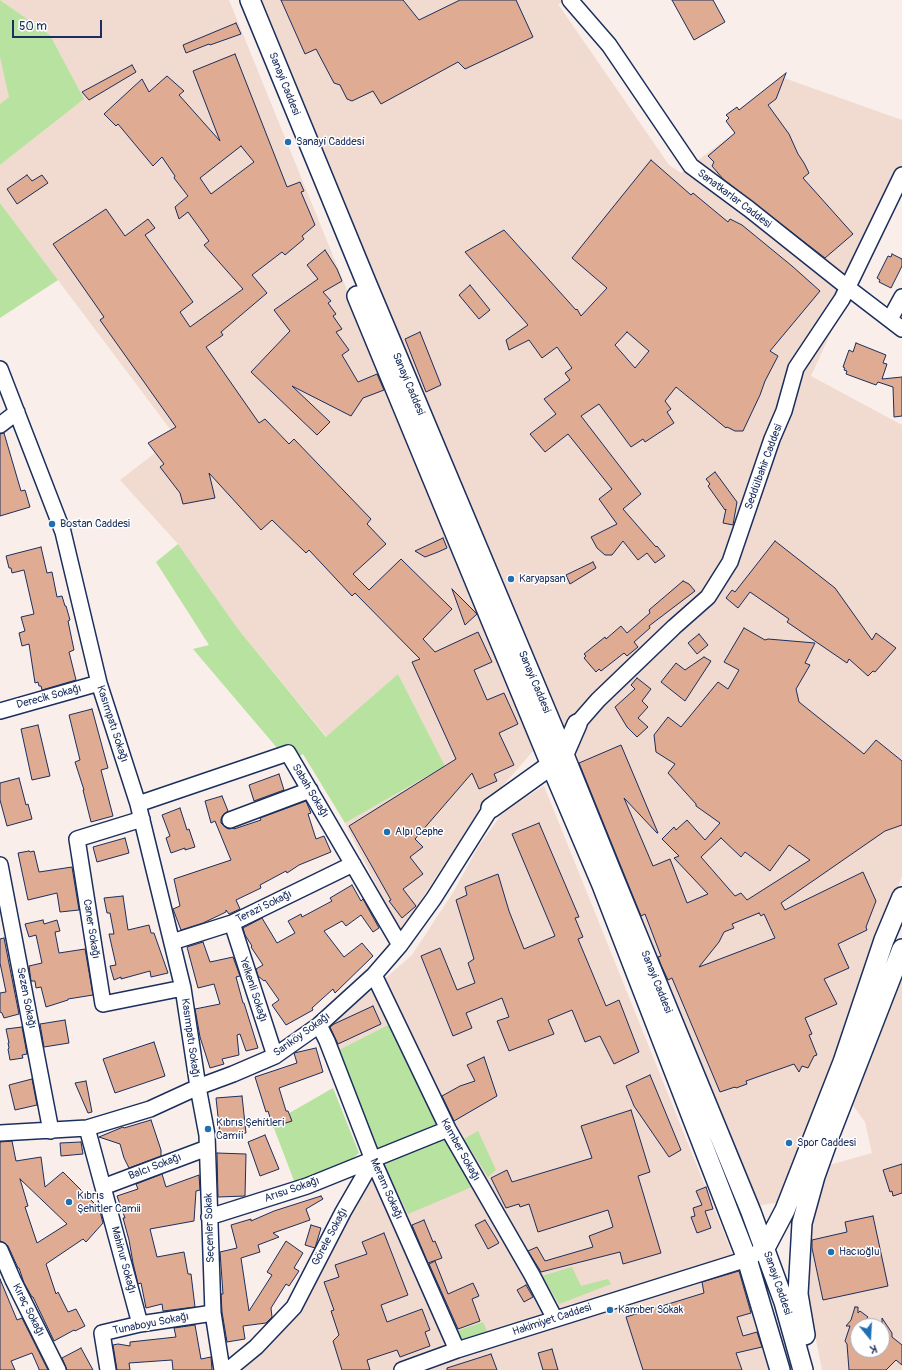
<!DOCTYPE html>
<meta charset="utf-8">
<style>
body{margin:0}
#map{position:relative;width:902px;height:1370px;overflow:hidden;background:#f9eee9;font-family:Pangolin,sans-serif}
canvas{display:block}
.north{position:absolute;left:850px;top:1318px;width:40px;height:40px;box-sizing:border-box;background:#fff;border:1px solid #a4acbf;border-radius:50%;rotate:162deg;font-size:11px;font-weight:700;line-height:16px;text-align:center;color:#1b2f5e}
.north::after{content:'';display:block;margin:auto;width:14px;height:18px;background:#1f6fb2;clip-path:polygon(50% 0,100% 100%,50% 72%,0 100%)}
.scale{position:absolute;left:12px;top:20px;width:90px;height:18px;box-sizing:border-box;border:2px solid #1b2f5e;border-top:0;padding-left:5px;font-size:12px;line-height:14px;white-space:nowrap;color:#1b2f5e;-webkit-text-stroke:3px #fff;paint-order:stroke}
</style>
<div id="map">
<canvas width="902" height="1370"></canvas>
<div class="north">K</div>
<div class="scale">50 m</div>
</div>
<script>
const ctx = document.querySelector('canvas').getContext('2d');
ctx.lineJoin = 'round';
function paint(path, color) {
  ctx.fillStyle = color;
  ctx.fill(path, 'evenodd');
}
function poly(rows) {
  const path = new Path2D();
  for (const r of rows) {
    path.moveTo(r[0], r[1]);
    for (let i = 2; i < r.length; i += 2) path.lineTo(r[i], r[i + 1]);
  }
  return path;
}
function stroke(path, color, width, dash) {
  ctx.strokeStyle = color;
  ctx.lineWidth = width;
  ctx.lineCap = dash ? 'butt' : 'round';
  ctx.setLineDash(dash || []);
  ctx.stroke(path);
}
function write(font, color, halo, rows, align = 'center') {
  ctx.font = font + ' Pangolin,sans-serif';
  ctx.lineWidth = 3;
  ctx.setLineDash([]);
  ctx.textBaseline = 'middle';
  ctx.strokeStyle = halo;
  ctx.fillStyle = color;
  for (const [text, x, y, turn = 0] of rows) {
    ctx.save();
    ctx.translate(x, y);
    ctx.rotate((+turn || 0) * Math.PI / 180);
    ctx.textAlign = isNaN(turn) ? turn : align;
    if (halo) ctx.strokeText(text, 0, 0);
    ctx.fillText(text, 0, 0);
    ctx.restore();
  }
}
paint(poly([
 [0,0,229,0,534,750,473,820,400,932,345,823,445,766,398,674,327,737,238,629,178,544,120,480,176,437,0,203,0,165,84,99,50,35],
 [260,0,569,0,558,4,669,165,681,173,766,109,784,78,902,120,902,186,842,308,811,376,902,425,902,876,780,1202,756,1206,384,297],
 [0,57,10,97,0,104],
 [544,786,730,1248,760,1337,769,1370,237,1370,299,1304,345,1214,383,1163,390,1024,335,1052,325,1027,372,990,412,955,454,891,478,847,501,815,523,799],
 [902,971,902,1370,822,1370,807,1294,811,1224,826,1166,872,1153,865,1122,852,1104,864,1066],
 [858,1326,882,1326,882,1350,858,1350]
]), '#f1dacf');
paint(poly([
 [0,0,50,35,84,99,0,165,0,104,9,97,0,57],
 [0,203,58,280,0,318],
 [178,544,238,629,326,737,398,674,445,766,345,823,303,754,289,762,193,649,209,645,156,562],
 [390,1024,472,1187,408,1214,383,1163,335,1052],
 [333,1088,359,1153,346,1164,296,1186,272,1123],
 [478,1131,496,1170,488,1177,464,1139],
 [572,1267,581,1286,608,1279,611,1284,559,1304,542,1276],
 [483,1322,487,1331,458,1341,454,1332]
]), '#b7e29f');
const building = poly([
 [281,0,403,0,419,20,460,0,516,0,533,37,465,69,458,62,381,104,373,91,352,101,347,99,340,85,334,83,316,49,305,54,281,0],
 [672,0,713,0,725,22,694,40,672,0],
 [236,23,241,34,210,45,209,44,186,53,183,45,236,23],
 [235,54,287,187,300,182,304,191,301,192,315,225,302,236,304,239,285,255,282,252,252,275,267,293,221,332,223,335,206,347,259,423,265,419,289,444,294,439,371,519,367,524,386,544,353,574,369,590,401,559,452,609,423,639,435,652,478,632,492,662,474,670,487,700,504,693,518,724,499,733,514,765,494,774,497,781,479,789,472,773,415,839,423,847,410,857,423,874,403,889,416,906,402,918,389,901,391,900,349,826,456,759,412,662,420,659,355,593,352,596,309,550,306,553,272,520,261,530,209,473,215,498,183,504,180,493,160,467,164,464,148,443,176,427,100,320,104,317,53,244,106,209,125,236,148,219,155,228,145,235,193,302,180,312,190,327,243,289,204,245,209,241,188,212,179,219,175,207,188,196,174,178,175,176,162,157,153,166,118,124,116,126,104,114,142,79,149,92,167,76,184,91,179,95,220,141,193,71,235,54],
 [241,146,254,162,211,194,200,178,241,146],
 [132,65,136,72,89,100,82,92,132,65],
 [786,73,776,99,768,105,789,134,798,154,804,163,809,173,803,178,853,234,825,258,723,179,712,166,714,162,708,156,735,133,726,121,729,118,726,115,737,107,739,110,786,73],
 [651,160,691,195,693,193,728,222,730,219,742,225,792,266,820,291,770,351,778,356,765,381,760,395,743,431,735,431,727,427,726,428,676,387,665,401,671,409,667,412,674,423,645,442,643,439,631,447,599,404,581,416,641,494,623,509,656,547,657,546,665,556,655,563,647,553,638,560,623,541,612,555,605,555,597,548,591,537,617,524,599,499,612,489,568,434,545,452,530,434,556,414,544,399,570,380,565,373,572,368,557,347,542,358,529,340,509,350,506,340,528,325,465,252,504,230,576,310,577,309,581,316,607,288,572,258,651,160],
 [627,332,649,351,635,368,615,345,627,332],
 [27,175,32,181,42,175,48,183,17,204,7,189,27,175],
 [325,250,337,269,342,281,323,292,331,301,328,303,336,314,333,316,342,329,336,332,349,350,342,355,358,382,377,374,384,390,363,398,351,416,292,386,330,422,317,435,251,372,290,331,274,310,318,279,307,265,325,250],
 [892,254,902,259,902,266,891,288,879,282,880,280,877,278,888,256,891,257,892,254],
 [470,285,490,310,479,319,459,295,470,285],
 [420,332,441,385,426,392,405,339,420,332],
 [856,343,886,355,883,363,887,364,882,379,902,377,902,416,894,417,893,387,878,382,876,385,846,374,847,371,844,370,845,368,843,367,849,350,853,352,856,343],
 [4,433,21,491,25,490,30,507,0,516,0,434,4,433],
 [715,472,737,502,733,525,723,523,726,509,725,510,708,486,710,484,706,479,715,472],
 [443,538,447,548,438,552,425,557,415,551,443,538],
 [775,541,835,588,872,640,876,633,896,648,875,672,873,671,868,676,849,659,847,663,787,622,789,619,750,592,738,608,726,598,732,590,735,592,775,541],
 [41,547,47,573,52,572,57,597,62,596,65,606,66,606,70,620,68,621,74,650,69,652,76,680,42,690,41,686,39,686,38,682,35,683,29,644,22,646,19,633,25,631,21,617,34,614,24,570,12,573,11,568,9,568,6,556,41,547],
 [593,562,596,568,570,584,566,575,593,562],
 [683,581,689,584,695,591,649,626,650,628,634,642,638,647,627,656,624,653,601,671,599,669,596,672,584,658,586,656,584,654,605,637,606,639,621,626,627,633,650,613,649,610,683,581],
 [452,589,477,614,465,625,452,589],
 [744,628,765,640,768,639,815,643,805,663,810,665,796,689,799,702,864,754,876,740,902,761,902,825,885,831,781,903,785,910,863,872,876,901,866,927,867,930,838,944,849,968,824,979,837,1004,805,1018,812,1034,809,1035,817,1055,814,1056,808,1068,802,1066,799,1072,794,1064,746,1081,747,1084,736,1088,735,1087,720,1092,672,978,668,980,661,965,658,957,661,956,645,914,641,916,579,763,621,745,658,833,657,833,624,798,653,866,670,859,687,903,708,894,674,858,679,856,662,839,674,827,676,830,687,820,705,840,720,823,696,806,696,804,668,773,675,764,656,752,654,735,668,717,681,727,718,682,728,689,739,670,724,662,744,628],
 [721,838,741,857,745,852,770,871,789,845,810,860,747,900,741,893,735,896,701,857,721,838],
 [759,913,761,916,764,914,775,938,699,967,719,942,724,932,734,928,732,924,759,913],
 [699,634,708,645,697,654,688,643,699,634],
 [704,657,711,661,685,701,661,682,676,663,685,670,704,657],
 [637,678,651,689,642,701,648,707,638,718,648,727,637,737,627,727,615,707,635,689,631,685,637,678],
 [92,709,108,768,101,770,113,816,91,822,83,790,84,790,75,762,80,760,69,715,92,709],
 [38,725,50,776,32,780,21,729,38,725],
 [279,774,284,790,254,801,249,785,279,774],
 [19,778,26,805,28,804,32,819,7,826,0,800,0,783,19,778],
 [222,796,228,811,223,815,221,819,221,823,225,827,229,829,234,828,234,829,261,820,260,818,306,801,311,813,308,814,316,839,324,836,331,852,299,865,287,873,286,871,260,885,261,888,236,900,240,909,229,914,226,910,226,912,203,923,181,930,173,909,180,906,174,879,231,860,215,821,211,823,205,801,222,796],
 [180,808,187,830,189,829,195,847,185,850,185,848,171,853,166,838,170,836,162,815,180,808],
 [539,823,579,917,575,918,583,937,578,939,606,1006,619,1000,639,1052,614,1064,600,1036,585,1042,572,1010,548,1020,554,1034,509,1051,497,1021,509,1017,502,998,466,1013,472,1028,453,1036,421,956,440,948,457,990,475,983,468,963,474,959,456,900,467,895,465,887,498,874,509,911,524,949,555,936,512,834,539,823],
 [125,838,129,853,97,862,93,847,125,838],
 [29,851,30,852,34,851,39,872,72,867,79,910,60,912,57,893,28,900,18,853,29,851],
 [352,885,361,901,363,899,379,928,373,932,361,915,346,926,342,921,324,931,344,957,362,943,373,956,335,993,333,989,312,1008,313,1010,286,1025,272,1005,279,1000,265,980,264,981,258,976,256,969,263,965,251,947,252,946,245,935,243,928,262,918,277,943,295,933,288,921,301,914,302,917,332,901,330,898,352,885],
 [123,896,128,930,149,925,151,933,154,933,168,973,151,977,150,971,121,979,121,977,114,980,110,966,116,965,109,934,114,934,110,913,107,913,104,898,123,896],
 [43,920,44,924,57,920,60,931,55,932,59,953,85,949,93,995,68,999,68,1000,46,1007,41,987,36,988,35,981,31,981,29,966,42,963,36,935,29,937,25,924,43,920],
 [4,938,19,1014,4,1018,2,1013,0,1012,0,993,6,992,0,963,0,939,4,938],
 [203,942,210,962,233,957,240,976,236,977,243,1003,244,1003,258,1048,246,1051,240,1034,237,1035,239,1055,222,1059,224,1064,210,1068,200,1037,195,1009,220,1004,214,984,198,988,187,947,203,942],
 [373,1006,381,1024,338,1044,330,1027,334,1024,373,1006],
 [65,1020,69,1043,44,1047,40,1024,65,1020],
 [22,1027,27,1054,22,1055,23,1058,10,1060,8,1049,9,1048,8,1043,9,1043,6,1029,22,1027],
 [154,1042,165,1076,115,1093,103,1059,154,1042],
 [316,1048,323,1072,279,1088,286,1111,288,1111,292,1121,273,1127,268,1111,266,1112,255,1077,297,1063,294,1053,316,1048],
 [484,1057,497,1096,454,1121,442,1096,460,1086,475,1081,467,1065,484,1057],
 [650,1075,681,1150,669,1157,634,1106,626,1086,650,1075],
 [32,1079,37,1105,15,1110,9,1085,32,1079],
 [86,1081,92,1112,88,1113,75,1083,86,1081],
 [242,1096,246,1133,220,1135,216,1098,242,1096],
 [631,1110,650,1172,638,1176,661,1253,623,1264,620,1252,541,1272,528,1251,537,1247,545,1261,593,1247,589,1236,613,1227,608,1210,538,1232,529,1204,520,1207,519,1204,506,1208,491,1178,507,1170,512,1182,592,1158,581,1126,631,1110],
 [151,1120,161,1150,161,1156,129,1168,124,1158,120,1144,99,1137,123,1127,124,1128,151,1120],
 [265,1135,279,1169,260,1176,248,1142,265,1135],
 [12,1141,16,1161,41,1157,45,1187,63,1172,99,1208,103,1223,86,1242,83,1239,46,1264,56,1294,58,1292,68,1312,76,1309,85,1326,75,1331,74,1330,54,1341,33,1297,32,1297,24,1283,19,1268,18,1268,8,1246,5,1243,0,1241,0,1142,12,1141],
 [20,1179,67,1224,37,1243,25,1207,28,1206,20,1179],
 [81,1142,83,1154,61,1156,60,1143,81,1142],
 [217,1153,246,1154,245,1196,218,1197,217,1153],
 [902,1164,902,1193,893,1196,892,1191,890,1192,883,1170,902,1164],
 [162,1174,166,1187,199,1175,200,1190,196,1191,194,1221,150,1229,157,1257,184,1252,188,1274,191,1274,195,1307,163,1311,162,1304,146,1308,141,1283,138,1284,133,1263,129,1240,123,1218,125,1218,117,1196,138,1189,136,1184,162,1174],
 [706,1187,713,1209,705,1211,711,1228,697,1233,691,1217,695,1216,693,1208,702,1205,696,1191,706,1187],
 [321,1196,323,1199,306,1209,310,1220,273,1233,279,1237,258,1245,260,1252,241,1258,249,1311,272,1275,267,1272,286,1241,303,1253,294,1268,299,1271,289,1286,286,1284,271,1308,272,1317,266,1323,243,1326,245,1339,227,1342,222,1312,221,1294,223,1294,220,1252,237,1248,231,1225,251,1219,251,1221,274,1211,321,1196],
 [873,1216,888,1286,823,1300,812,1248,812,1240,847,1232,845,1222,873,1216],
 [424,1220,433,1242,435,1241,442,1258,428,1263,412,1225,424,1220],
 [485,1220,499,1243,488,1249,475,1225,485,1220],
 [311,1225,321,1228,315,1248,305,1245,311,1225],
 [384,1233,408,1295,381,1305,387,1322,422,1309,430,1330,425,1332,430,1346,400,1357,397,1350,367,1360,370,1370,342,1370,333,1341,339,1335,331,1311,334,1310,324,1282,339,1277,335,1265,367,1254,362,1242,384,1233],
 [435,1261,448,1294,473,1283,479,1296,472,1299,480,1321,458,1329,429,1264,435,1261],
 [739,1271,751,1313,737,1317,743,1336,757,1332,762,1347,736,1353,742,1370,643,1370,626,1317,704,1293,702,1282,739,1271],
 [0,1279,17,1320,22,1318,48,1370,39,1370,39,1369,32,1353,11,1361,15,1370,0,1370,0,1279],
 [526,1285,533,1297,524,1302,517,1290,526,1285],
 [855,1307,858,1307,858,1313,860,1311,868,1317,860,1326,858,1326,858,1350,882,1350,882,1318,892,1333,892,1337,902,1345,902,1365,896,1360,886,1370,849,1370,847,1344,845,1341,850,1326,846,1326,851,1320,855,1307],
 [195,1325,201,1359,211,1357,212,1370,173,1370,172,1360,129,1363,130,1370,117,1370,113,1345,118,1344,130,1346,130,1342,176,1337,174,1328,195,1325],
 [81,1348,93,1370,67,1370,62,1358,81,1348],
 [552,1349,558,1370,543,1370,538,1353,552,1349],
 [491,1354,497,1370,447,1370,447,1368,491,1354]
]);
paint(building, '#dfab93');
stroke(building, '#1b2f5e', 1);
const minor = poly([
 [570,0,609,45,691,166,749,209,847,287,902,329],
 [890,319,902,297],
 [0,369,63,532,99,683,138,804,183,988,198,1087,207,1135,213,1313,222,1370],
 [0,425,17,412],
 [0,711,99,683],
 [577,724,598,700,674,627,708,597,730,562,772,439,784,411,796,368,842,299,902,175],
 [138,804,288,753,400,945],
 [142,819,77,839,103,1004,183,988],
 [230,820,310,790],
 [0,865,51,1131],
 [232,923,275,1056],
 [172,942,232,923,353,864],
 [374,975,448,1129,532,1275,555,1319],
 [319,1025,327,1041,373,1160,457,1350],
 [87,1128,140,1324],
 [0,1133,87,1128,150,1109,198,1087,233,1074,275,1056,319,1025,374,975,400,945,434,898,491,808],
 [103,1187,207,1148],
 [209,1217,307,1186,448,1129],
 [0,1250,13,1280,58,1370],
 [108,1370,102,1333,140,1324,213,1313],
 [228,1370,256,1347,294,1307,343,1212,373,1160],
 [402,1370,457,1350,747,1259,765,1248]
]);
const major = poly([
 [250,0,366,282,556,735,613,876,751,1212,784,1302,803,1370],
 [357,296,551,765,602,885,747,1259,780,1370],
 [491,808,551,765,564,754,577,724],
 [765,1248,785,1210,843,1062,884,940,902,897],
 [805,1335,798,1294,802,1223,815,1176,830,1134,902,949]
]);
stroke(minor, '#1b2f5e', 18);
stroke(major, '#1b2f5e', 22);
stroke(minor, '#fff', 15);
stroke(major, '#fff', 19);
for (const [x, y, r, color] of [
 [288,142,4,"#1f6fb2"],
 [52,524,4,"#1f6fb2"],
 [511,579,4,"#1f6fb2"],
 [387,832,4,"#1f6fb2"],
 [208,1129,4,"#1f6fb2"],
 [789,1143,4,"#1f6fb2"],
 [69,1202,4,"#1f6fb2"],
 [831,1252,4,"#1f6fb2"],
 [610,1310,4,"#1f6fb2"]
]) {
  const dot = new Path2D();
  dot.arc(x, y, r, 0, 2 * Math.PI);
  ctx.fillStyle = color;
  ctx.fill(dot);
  stroke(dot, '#fff', 1.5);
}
write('11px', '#1b2f5e', '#fff', [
 ["Sanayi Caddesi",284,84,68],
 ["Sanatkarlar Caddesi",734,199,37],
 ["Sanayi Caddesi",408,384,67],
 ["Seddülbahir Caddesi",764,467,-70],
 ["Sanayi Caddesi",534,682,67],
 ["Derecik Sokağı",49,697,-15],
 ["Kasımpatı Sokağı",112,724,72],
 ["Sabah Sokağı",310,791,59],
 ["Terazi Sokağı",264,907,-26],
 ["Caner Sokağı",91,929,81],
 ["Sanayi Caddesi",656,982,68],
 ["Yelkenli Sokağı",253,990,72],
 ["Sezen Sokağı",26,998,79],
 ["Sarıköy Sokağı",302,1035,-36],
 ["Kasımpatı Sokağı",190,1038,82],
 ["Kamber Sokağı",460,1150,61],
 ["Balcı Sokağı",155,1167,-21],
 ["Meram Sokağı",386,1189,66],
 ["Arısu Sokağı",292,1190,-19],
 ["Seçenler Sokak",210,1228,-92],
 ["Görele Sokağı",330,1237,-62],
 ["Mahinur Sokağı",123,1260,75],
 ["Sanayi Caddesi",777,1283,71],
 ["Kıraç Sokağı",28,1310,63],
 ["Hakimiyet Caddesi",552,1320,-18],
 ["Tunaboyu Sokağı",151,1324,-11]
]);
write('11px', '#1b2f5e', '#fff', [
 ["Sanayi̇ Caddesi̇",296,142],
 ["Bostan Caddesi",60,524],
 ["Karyapsan",519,579],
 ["Alpı Cephe",395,832],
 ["Kıbrıs Şehi̇tleri̇",216,1123],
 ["Cami̇i̇",216,1136],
 ["Spor Caddesi",797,1143],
 ["Kıbrıs",77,1196],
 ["Şehitler Camii",77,1209],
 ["Hacıoğlu",839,1252],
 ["Kamber Sokak",618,1310]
], 'left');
</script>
